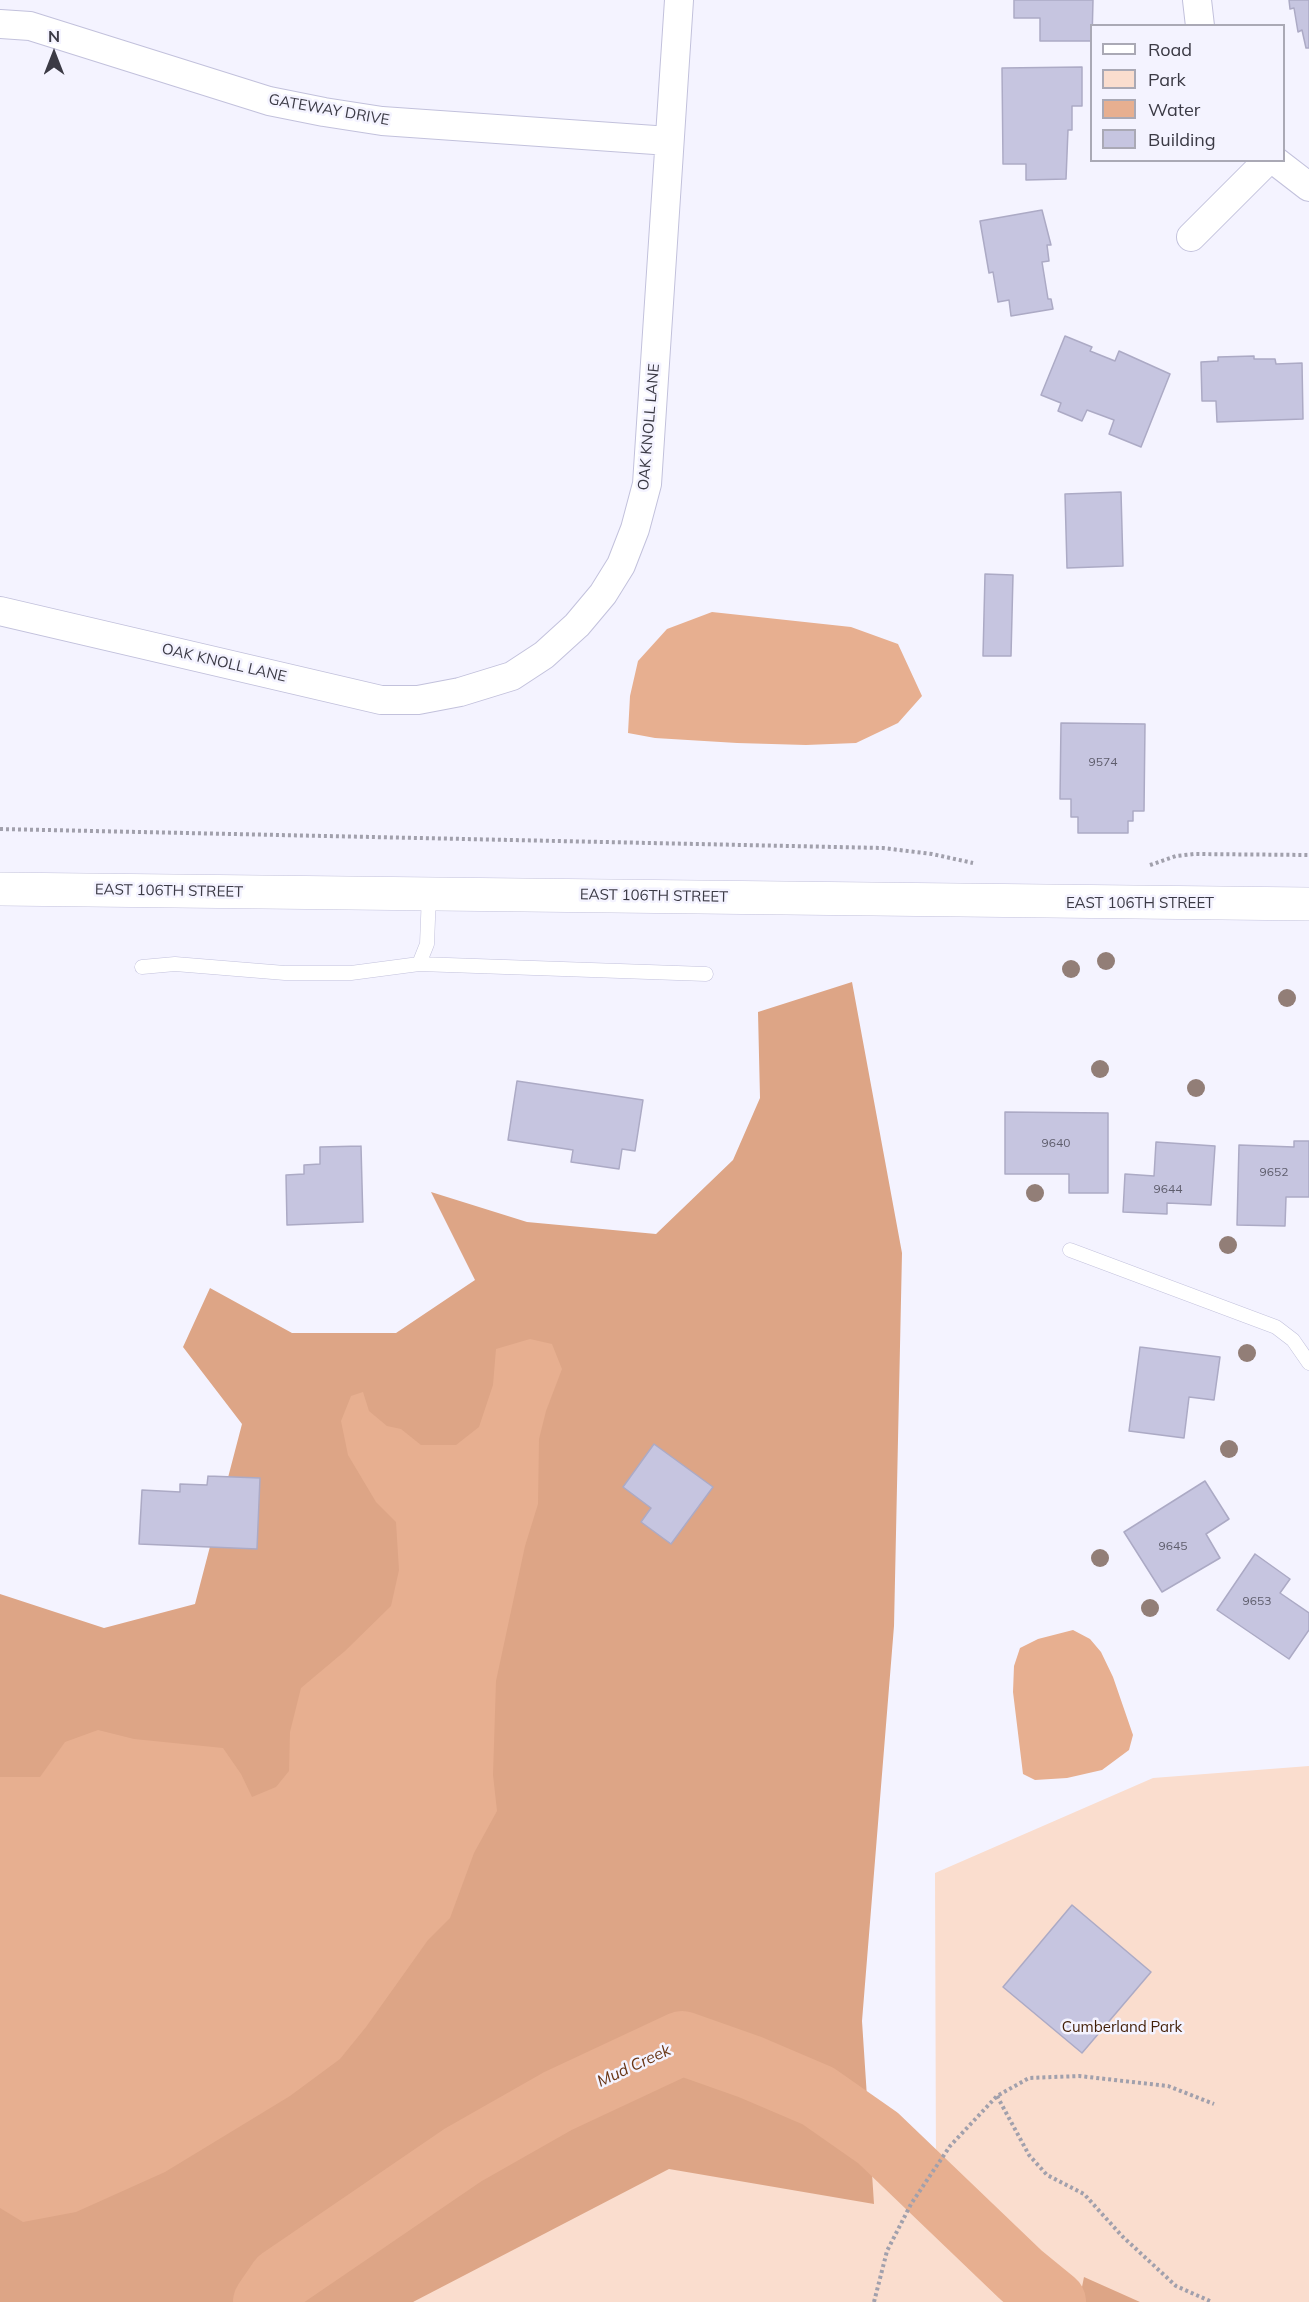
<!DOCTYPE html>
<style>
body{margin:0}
#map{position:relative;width:1309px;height:2302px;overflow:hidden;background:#f4f3ff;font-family:Mulish,sans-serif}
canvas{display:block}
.legend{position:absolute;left:1090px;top:24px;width:195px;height:138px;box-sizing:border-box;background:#f4f3ff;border:2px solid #aaa9b5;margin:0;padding:8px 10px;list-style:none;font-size:18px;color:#3b3a45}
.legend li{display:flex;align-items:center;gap:12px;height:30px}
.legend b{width:30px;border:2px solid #aaa9b5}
.north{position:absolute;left:24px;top:24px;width:60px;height:60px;-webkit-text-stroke:4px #f4f3ff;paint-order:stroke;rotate:0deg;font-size:16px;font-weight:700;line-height:24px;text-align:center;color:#3b3a45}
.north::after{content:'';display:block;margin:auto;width:21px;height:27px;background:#3b3a45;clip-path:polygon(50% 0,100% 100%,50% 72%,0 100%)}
</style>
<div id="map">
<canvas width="1309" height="2302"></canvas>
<ul class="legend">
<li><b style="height:8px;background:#fff"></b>Road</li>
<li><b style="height:16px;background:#faddce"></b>Park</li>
<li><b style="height:16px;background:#e7af90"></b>Water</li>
<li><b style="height:16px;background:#c6c5e0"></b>Building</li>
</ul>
<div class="north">N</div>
</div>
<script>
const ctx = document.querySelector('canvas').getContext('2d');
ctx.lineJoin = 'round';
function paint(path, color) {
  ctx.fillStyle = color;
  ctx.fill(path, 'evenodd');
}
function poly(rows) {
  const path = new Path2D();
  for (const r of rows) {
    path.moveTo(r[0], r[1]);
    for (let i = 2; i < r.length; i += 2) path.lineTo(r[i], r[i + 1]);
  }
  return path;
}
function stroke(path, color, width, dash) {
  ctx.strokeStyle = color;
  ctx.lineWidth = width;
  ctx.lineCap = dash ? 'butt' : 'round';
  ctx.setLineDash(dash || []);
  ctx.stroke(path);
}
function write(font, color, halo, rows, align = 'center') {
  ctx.font = font + ' Mulish,sans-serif';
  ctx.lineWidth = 5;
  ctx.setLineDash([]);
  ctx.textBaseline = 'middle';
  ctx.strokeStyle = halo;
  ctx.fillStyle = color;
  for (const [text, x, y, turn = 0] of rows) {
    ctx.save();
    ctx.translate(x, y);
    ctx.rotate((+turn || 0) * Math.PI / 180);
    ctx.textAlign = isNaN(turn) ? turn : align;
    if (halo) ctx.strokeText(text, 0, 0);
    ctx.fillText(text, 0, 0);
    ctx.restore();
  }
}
paint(poly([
 [1309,1766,1309,2302,308,2302,691,2068,936,2173,935,1873,1153,1778]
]), '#faddce');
paint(poly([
 [852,982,902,1253,894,1626,862,2021,874,2204,669,2169,413,2302,0,2302,0,1594,104,1628,195,1604,242,1424,183,1347,210,1288,292,1333,396,1333,475,1280,431,1192,527,1222,656,1234,733,1160,760,1098,758,1012],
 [1084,2277,1140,2302,1079,2302]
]), '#dda586');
paint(poly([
 [712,612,851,627,898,644,922,696,898,723,856,743,806,745,737,743,655,738,628,733,630,696,638,661,667,629],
 [530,1339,552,1344,562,1369,546,1411,539,1439,538,1504,525,1546,496,1681,493,1775,497,1811,474,1853,450,1918,428,1940,366,2027,340,2059,290,2096,165,2172,76,2212,23,2222,0,2208,0,1777,40,1777,65,1742,98,1730,134,1739,223,1748,241,1774,252,1797,276,1787,289,1771,290,1732,301,1688,345,1651,391,1606,399,1570,396,1522,376,1502,348,1455,341,1421,351,1396,363,1392,369,1411,387,1426,401,1429,421,1445,456,1445,479,1427,493,1385,496,1349],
 [1073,1630,1090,1639,1101,1652,1113,1677,1133,1735,1129,1750,1102,1770,1067,1778,1035,1780,1023,1774,1013,1692,1014,1666,1020,1648,1038,1639]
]), '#e7af90');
stroke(poly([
 [265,2302,280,2280,463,2155,558,2101,682,2043,750,2067,818,2096,878,2138,1021,2275,1054,2302]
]), '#e7af90', 64);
const building = poly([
 [1014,0,1093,0,1092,41,1040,41,1040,18,1014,18,1014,0],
 [1289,0,1309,0,1309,48,1306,48,1302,30,1298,32,1294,8,1290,9,1289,0],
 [1082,67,1082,106,1072,106,1072,130,1068,130,1066,179,1026,180,1026,164,1003,164,1002,68,1082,67],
 [1042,210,1051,245,1047,245,1049,261,1042,262,1048,299,1051,299,1053,309,1011,316,1009,300,998,302,993,272,989,273,980,221,1042,210],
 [1065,336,1092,347,1090,351,1115,361,1119,351,1170,374,1141,447,1109,434,1114,420,1087,410,1082,421,1058,411,1061,403,1041,395,1065,336],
 [1254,356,1254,359,1275,359,1276,364,1302,363,1303,419,1217,422,1216,401,1202,401,1201,362,1218,361,1218,357,1254,356],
 [1121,492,1123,566,1067,568,1065,494,1121,492],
 [985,574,1013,575,1011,656,983,656,985,574],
 [1061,723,1145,724,1144,811,1133,811,1133,821,1128,821,1128,833,1078,833,1078,817,1071,817,1071,799,1060,799,1061,723],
 [517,1081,643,1100,635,1151,622,1149,619,1169,571,1162,573,1150,508,1140,517,1081],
 [1005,1112,1108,1113,1108,1193,1069,1193,1069,1174,1005,1174,1005,1112],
 [1294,1141,1309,1141,1309,1197,1286,1197,1285,1226,1237,1225,1239,1145,1294,1147,1294,1141],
 [1156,1142,1215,1146,1211,1205,1167,1203,1167,1214,1123,1212,1125,1174,1154,1176,1156,1142],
 [361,1146,363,1222,287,1225,286,1175,304,1174,304,1165,320,1164,320,1147,361,1146],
 [1140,1347,1220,1357,1214,1400,1189,1397,1184,1438,1129,1431,1140,1347],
 [654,1444,713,1487,671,1544,641,1522,651,1508,623,1487,654,1444],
 [208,1476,260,1478,257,1549,139,1544,142,1490,180,1492,180,1484,207,1485,208,1476],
 [1205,1481,1229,1519,1206,1534,1220,1558,1162,1592,1124,1532,1205,1481],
 [1255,1554,1290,1579,1280,1593,1309,1613,1309,1630,1289,1659,1217,1610,1255,1554],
 [1072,1905,1151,1972,1082,2053,1003,1987,1072,1905]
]);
paint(building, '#c6c5e0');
stroke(building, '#acaac5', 1.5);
const lane = poly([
 [419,964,706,974],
 [142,967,175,964,285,973,351,973,419,964,427,944,429,894],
 [1070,1250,1276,1327,1293,1340,1309,1363]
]);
const street = poly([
 [1197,0,1200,26],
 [0,24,30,26,269,101,324,112,382,121,669,141],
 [1274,160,1309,187],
 [1191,237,1268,160],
 [0,611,381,700,418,700,460,692,512,676,544,655,577,625,603,594,621,565,635,529,647,484,679,0]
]);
const secondary = poly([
 [0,889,1309,904]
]);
stroke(lane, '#c2c1dc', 15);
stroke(street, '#c2c1dc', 30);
stroke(secondary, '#c2c1dc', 34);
stroke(poly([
 [0,829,883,848,932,854,973,863],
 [1150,865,1176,856,1194,854,1309,855],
 [997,2096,1029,2155,1047,2175,1084,2194,1122,2236,1176,2286,1212,2302],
 [874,2302,887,2251,911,2204,950,2146,997,2096,1029,2078,1079,2076,1168,2086,1214,2104]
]), '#a1a0ac', 4, [3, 3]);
stroke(lane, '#fff', 14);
stroke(street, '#fff', 28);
stroke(secondary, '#fff', 33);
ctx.fillStyle = '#927e77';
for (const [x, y] of [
 [1106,961],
 [1071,969],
 [1287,998],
 [1100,1069],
 [1196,1088],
 [1035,1193],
 [1228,1245],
 [1247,1353],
 [1229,1449],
 [1100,1558],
 [1150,1608]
]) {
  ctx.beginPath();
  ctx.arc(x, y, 9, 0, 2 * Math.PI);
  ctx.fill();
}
write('12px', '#5e5d6c', null, [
 ["9574",1103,762],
 ["9640",1056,1143],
 ["9652",1274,1172],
 ["9644",1168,1189],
 ["9645",1173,1546],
 ["9653",1257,1601]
]);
write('15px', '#3b3a45', '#f4f3ff', [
 ["GATEWAY DRIVE",329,110,10],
 ["OAK KNOLL LANE",649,427,-85],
 ["OAK KNOLL LANE",224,663,13],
 ["EAST 106TH STREET",169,891,1],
 ["EAST 106TH STREET",654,896,1],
 ["EAST 106TH STREET",1140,903]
]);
write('15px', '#421e07', '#f4f3ff', [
 ["Cumberland Park",1122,2027]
]);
write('italic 16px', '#693514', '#f4f3ff', [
 ["Mud Creek",634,2066,-25]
]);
</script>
